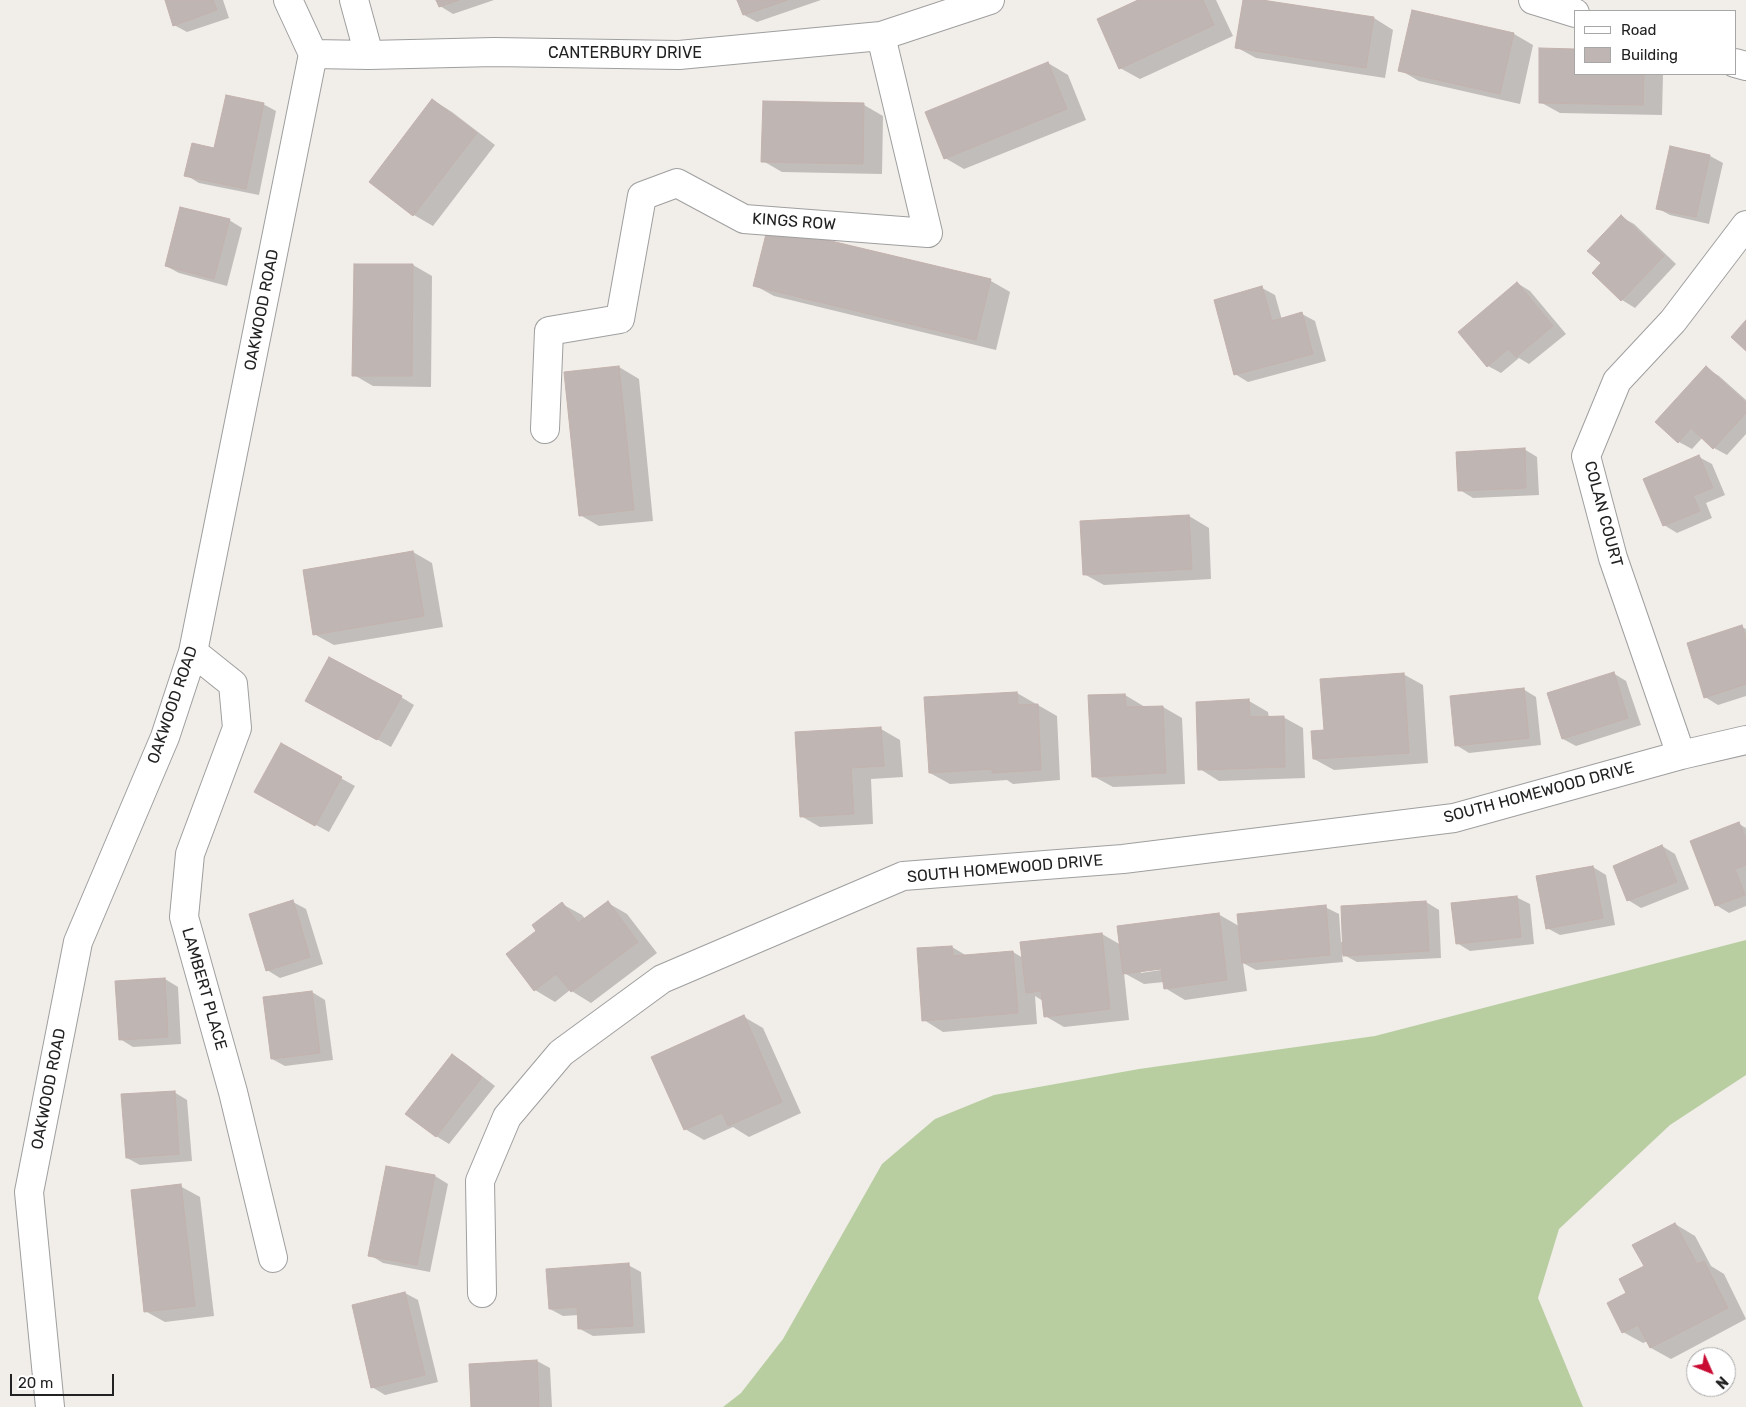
<!DOCTYPE html>
<style>
body{margin:0}
#map{position:relative;width:1746px;height:1407px;overflow:hidden;background:#f1ede9;font-family:Rubik,sans-serif}
canvas{display:block}
.legend{position:absolute;left:1574px;top:10px;width:162px;height:65px;box-sizing:border-box;background:#fff;border:1px solid #a7a7a7;margin:0;padding:6px 9px;list-style:none;font-size:15px;color:#222}
.legend li{display:flex;align-items:center;gap:10px;height:25px}
.legend b{width:25px;border:1px solid #a7a7a7}
.north{position:absolute;left:1686px;top:1347px;width:50px;height:50px;box-sizing:border-box;background:#fff;border:1px solid #a7a7a7;border-radius:50%;rotate:134deg;font-size:14px;font-weight:700;line-height:20px;text-align:center;color:#222}
.north::after{content:'';display:block;margin:auto;width:18px;height:22px;background:#c90b33;clip-path:polygon(50% 0,100% 100%,50% 72%,0 100%)}
.scale{position:absolute;left:10px;top:1374px;width:104px;height:22px;box-sizing:border-box;border:2px solid #222;border-top:0;padding-left:6px;font-size:15px;line-height:18px;white-space:nowrap;color:#222;-webkit-text-stroke:4px #fff;paint-order:stroke}
</style>
<div id="map">
<canvas width="1746" height="1407"></canvas>
<ul class="legend">
<li><b style="height:6px;background:#fff"></b>Road</li>
<li><b style="height:14px;background:#bfb5b2"></b>Building</li>
</ul>
<div class="north">N</div>
<div class="scale">20 m</div>
</div>
<script>
const ctx = document.querySelector('canvas').getContext('2d');
ctx.lineJoin = 'round';
function paint(path, color) {
  ctx.fillStyle = color;
  ctx.fill(path, 'evenodd');
}
function poly(rows) {
  const path = new Path2D();
  for (const r of rows) {
    path.moveTo(r[0], r[1]);
    for (let i = 2; i < r.length; i += 2) path.lineTo(r[i], r[i + 1]);
  }
  return path;
}
function stroke(path, color, width, dash) {
  ctx.strokeStyle = color;
  ctx.lineWidth = width;
  ctx.lineCap = dash ? 'butt' : 'round';
  ctx.setLineDash(dash || []);
  ctx.stroke(path);
}
function write(font, color, halo, rows, align = 'center') {
  ctx.font = font + ' Rubik,sans-serif';
  ctx.lineWidth = 4;
  ctx.setLineDash([]);
  ctx.textBaseline = 'middle';
  ctx.strokeStyle = halo;
  ctx.fillStyle = color;
  for (const [text, x, y, turn = 0] of rows) {
    ctx.save();
    ctx.translate(x, y);
    ctx.rotate((+turn || 0) * Math.PI / 180);
    ctx.textAlign = isNaN(turn) ? turn : align;
    if (halo) ctx.strokeText(text, 0, 0);
    ctx.fillText(text, 0, 0);
    ctx.restore();
  }
}
paint(poly([
 [1746,940,1746,1075,1670,1125,1559,1229,1538,1298,1583,1407,723,1407,741,1393,783,1339,882,1164,935,1119,994,1095,1139,1069,1375,1036]
]), '#b8cea1');
paint(poly([
 [166,0,225,0,223,0,229,18,187,32,174,25],
 [438,0,494,0,453,14,440,6],
 [739,0,821,0,757,22,744,15],
 [1141,0,1216,0,1233,36,1140,79,1120,68],
 [1244,0,1254,0,1374,18,1393,30,1385,78,1256,58,1236,47],
 [1413,12,1514,34,1533,45,1520,104,1419,81,1400,70],
 [1048,63,1068,75,1086,120,964,169,945,158],
 [1575,74,1663,74,1662,115,1560,113,1540,102],
 [433,100,452,112,495,145,433,226,414,215],
 [263,104,276,111,259,195,199,183,186,175],
 [864,105,883,116,882,174,782,172,763,161],
 [1671,147,1710,156,1723,163,1709,224,1670,215,1657,208],
 [1621,217,1634,224,1676,264,1635,308,1622,300,1594,273,1603,263],
 [229,220,242,228,227,286,179,273,166,266],
 [769,227,991,281,1010,292,996,350,774,296,754,285],
 [413,265,432,276,431,387,373,386,354,375],
 [1517,283,1530,291,1566,334,1529,364,1519,358,1501,373,1488,366],
 [1262,288,1275,295,1282,320,1302,314,1315,321,1326,361,1248,382,1235,374],
 [619,367,639,379,653,521,599,526,580,515],
 [1706,368,1719,376,1746,400,1746,434,1727,455,1714,448,1703,437,1692,449,1679,442],
 [1524,449,1537,457,1539,495,1473,498,1460,490],
 [1699,457,1712,464,1725,495,1706,503,1712,518,1677,533,1664,525],
 [1189,516,1209,528,1211,579,1104,585,1084,574,1082,522],
 [413,552,432,563,443,627,334,645,314,634],
 [1742,627,1746,629,1746,696,1718,705,1705,697],
 [1613,673,1626,681,1641,725,1576,746,1563,739],
 [1403,674,1423,685,1428,763,1334,770,1314,759,1325,731],
 [1523,689,1536,697,1541,745,1469,753,1456,745],
 [1017,693,1057,716,1060,780,1013,784,1007,780,950,784,930,773],
 [1125,695,1145,707,1163,707,1182,718,1185,784,1113,787,1093,776],
 [401,697,414,705,391,747,320,708],
 [1249,701,1268,712,1269,718,1283,717,1303,728,1305,778,1219,781,1200,769],
 [881,729,900,740,903,777,871,779,873,824,820,827,801,816],
 [281,745,355,786,329,832,268,799],
 [1739,824,1746,828,1746,906,1729,913,1716,905],
 [1662,846,1675,854,1689,889,1641,908,1628,900],
 [1593,867,1606,875,1615,925,1560,935,1547,928],
 [1516,897,1530,904,1534,944,1470,951,1457,943],
 [293,902,306,909,323,964,280,978,267,970],
 [1426,902,1439,910,1441,958,1357,962,1342,954,1343,962,1256,970,1243,963,1247,991,1185,1000,1165,988,1164,982,1144,984,1124,973,1129,1020,1064,1027,1045,1016,1043,1001,1035,996,1037,1024,943,1032,924,1020,952,947,967,956,1013,952,1023,958,1102,934,1121,945,1218,914,1239,926,1325,907,1339,914,1341,942,1343,942],
 [1167,967,1167,969,1141,973,1141,970],
 [608,903,627,914,657,953,591,1003,570,990,555,1002,535,990,508,954,538,931,562,904,582,915,585,919],
 [165,979,178,987,181,1044,133,1047,120,1039],
 [312,992,325,1000,333,1060,285,1066,272,1059],
 [744,1017,763,1028,801,1113,749,1137,733,1127,704,1140,685,1129],
 [452,1055,465,1063,495,1086,449,1144,436,1136],
 [174,1092,187,1100,192,1161,140,1165,127,1158],
 [435,1176,448,1184,430,1272,383,1263,370,1255],
 [180,1186,200,1197,214,1316,165,1322,145,1311],
 [1675,1224,1695,1236,1711,1266,1724,1274,1746,1319,1671,1359,1651,1348,1648,1341,1643,1343,1623,1332,1628,1294],
 [628,1265,641,1272,645,1333,593,1336,580,1329,579,1315,563,1316,550,1309],
 [405,1293,418,1300,438,1382,385,1395,372,1387],
 [537,1361,550,1368,552,1407,473,1407]
]), '#0003');
const building = poly([
 [165,0,213,0,217,10,173,26,165,0],
 [436,0,459,0,439,7,436,0],
 [737,0,788,0,743,15,737,0],
 [1138,0,1203,0,1214,25,1119,69,1097,19,1138,0],
 [1243,0,1262,0,1374,17,1366,68,1235,48,1243,0],
 [1412,10,1514,33,1500,94,1398,71,1412,10],
 [1539,48,1575,49,1575,74,1644,74,1643,105,1539,103,1539,48],
 [1048,62,1067,109,944,159,925,112,1048,62],
 [226,95,264,103,246,189,184,176,192,143,214,148,226,95],
 [432,99,477,133,413,216,369,182,432,99],
 [763,101,864,103,863,164,761,162,763,101],
 [1670,146,1710,155,1696,217,1656,209,1670,146],
 [180,207,230,219,214,279,165,266,180,207],
 [1621,215,1664,256,1621,301,1592,273,1601,263,1587,251,1621,215],
 [768,226,991,279,976,340,753,286,768,226],
 [354,264,413,264,412,376,352,376,354,264],
 [1517,282,1553,326,1516,357,1508,349,1487,367,1458,332,1517,282],
 [1262,286,1272,321,1302,312,1313,354,1234,375,1214,300,1262,286],
 [1746,320,1746,351,1731,337,1746,320],
 [619,366,634,510,579,516,564,372,619,366],
 [1706,366,1746,403,1746,413,1713,449,1691,428,1678,443,1655,422,1706,366],
 [1525,448,1526,488,1458,491,1456,452,1525,448],
 [1699,455,1713,488,1693,496,1700,511,1663,526,1643,479,1699,455],
 [1189,515,1192,569,1083,575,1080,521,1189,515],
 [413,551,424,616,313,635,303,570,413,551],
 [1742,625,1746,639,1746,684,1704,698,1687,643,1742,625],
 [329,657,402,696,377,740,305,701,329,657],
 [1614,672,1628,718,1562,739,1547,693,1614,672],
 [1404,673,1409,753,1313,759,1311,731,1324,730,1320,679,1404,673],
 [1524,688,1529,738,1455,746,1450,696,1524,688],
 [1017,692,1018,705,1038,704,1041,770,992,773,992,769,929,773,924,697,1017,692],
 [1125,694,1126,707,1163,706,1166,773,1092,777,1088,695,1125,694],
 [1249,699,1250,717,1284,716,1285,767,1198,770,1196,702,1249,699],
 [881,727,884,766,851,768,854,814,800,817,795,732,881,727],
 [281,743,342,777,315,826,254,792,281,743],
 [1739,822,1746,839,1746,865,1735,869,1745,895,1715,906,1690,841,1739,822],
 [1662,845,1677,882,1627,901,1613,866,1662,845],
 [1593,866,1603,918,1546,929,1536,876,1593,866],
 [1517,896,1521,937,1456,944,1451,903,1517,896],
 [293,900,310,957,266,971,249,914,293,900],
 [608,901,638,942,571,992,556,974,534,991,506,954,536,931,532,925,562,902,578,923,608,901],
 [1426,901,1429,951,1343,956,1341,906,1426,901],
 [1326,905,1330,955,1242,963,1237,914,1326,905],
 [1219,913,1227,980,1164,989,1161,969,1123,974,1117,926,1219,913],
 [1102,933,1110,1009,1044,1017,1041,991,1026,993,1020,942,1102,933],
 [952,946,953,956,1013,951,1018,1013,922,1021,917,948,952,946],
 [165,978,168,1037,119,1040,115,981,165,978],
 [312,991,320,1053,271,1059,263,997,312,991],
 [744,1015,782,1102,728,1126,722,1113,684,1130,651,1057,744,1015],
 [452,1054,482,1077,436,1137,405,1114,452,1054],
 [175,1091,179,1154,126,1158,121,1094,175,1091],
 [386,1166,435,1175,417,1265,368,1256,386,1166],
 [181,1184,195,1306,144,1312,131,1190,181,1184],
 [1675,1223,1697,1264,1704,1261,1728,1308,1650,1348,1638,1325,1622,1333,1607,1303,1626,1293,1619,1279,1644,1266,1632,1245,1675,1223],
 [629,1263,633,1326,578,1329,577,1307,549,1309,546,1269,629,1263],
 [405,1292,425,1375,371,1388,352,1305,405,1292],
 [537,1360,539,1407,471,1407,469,1364,537,1360]
]);
paint(building, '#bfb5b2');
stroke(building, '#c3b1ac', 1);
const minor = poly([
 [354,0,369,55],
 [1533,0,1575,13],
 [313,54,369,55,494,52,679,55,881,36,990,0],
 [1735,63,1746,66],
 [545,429,549,331,620,319,642,196,677,183,744,219,928,233,881,36],
 [193,652,233,684,237,728,190,854,184,917,233,1092,273,1258],
 [1681,755,1613,558,1586,456,1617,381,1673,321,1746,225],
 [482,1293,480,1181,507,1117,561,1053,662,979,903,876,1123,859,1454,818,1681,755,1746,740],
 [50,1407,29,1192,78,942,165,737,193,652,313,54,288,0]
]);
stroke(minor, '#9f9f9f', 30);
stroke(minor, '#fff', 28);
write('16px', '#222', '#fff', [
 ["CANTERBURY DRIVE",625,53],
 ["KINGS ROW",794,222,4],
 ["OAKWOOD ROAD",262,310,-79],
 ["COLAN COURT",1603,514,75],
 ["OAKWOOD ROAD",173,705,-71],
 ["SOUTH HOMEWOOD DRIVE",1539,793,-15],
 ["SOUTH HOMEWOOD DRIVE",1005,869,-5],
 ["LAMBERT PLACE",204,989,74],
 ["OAKWOOD ROAD",49,1089,-79]
]);
</script>
